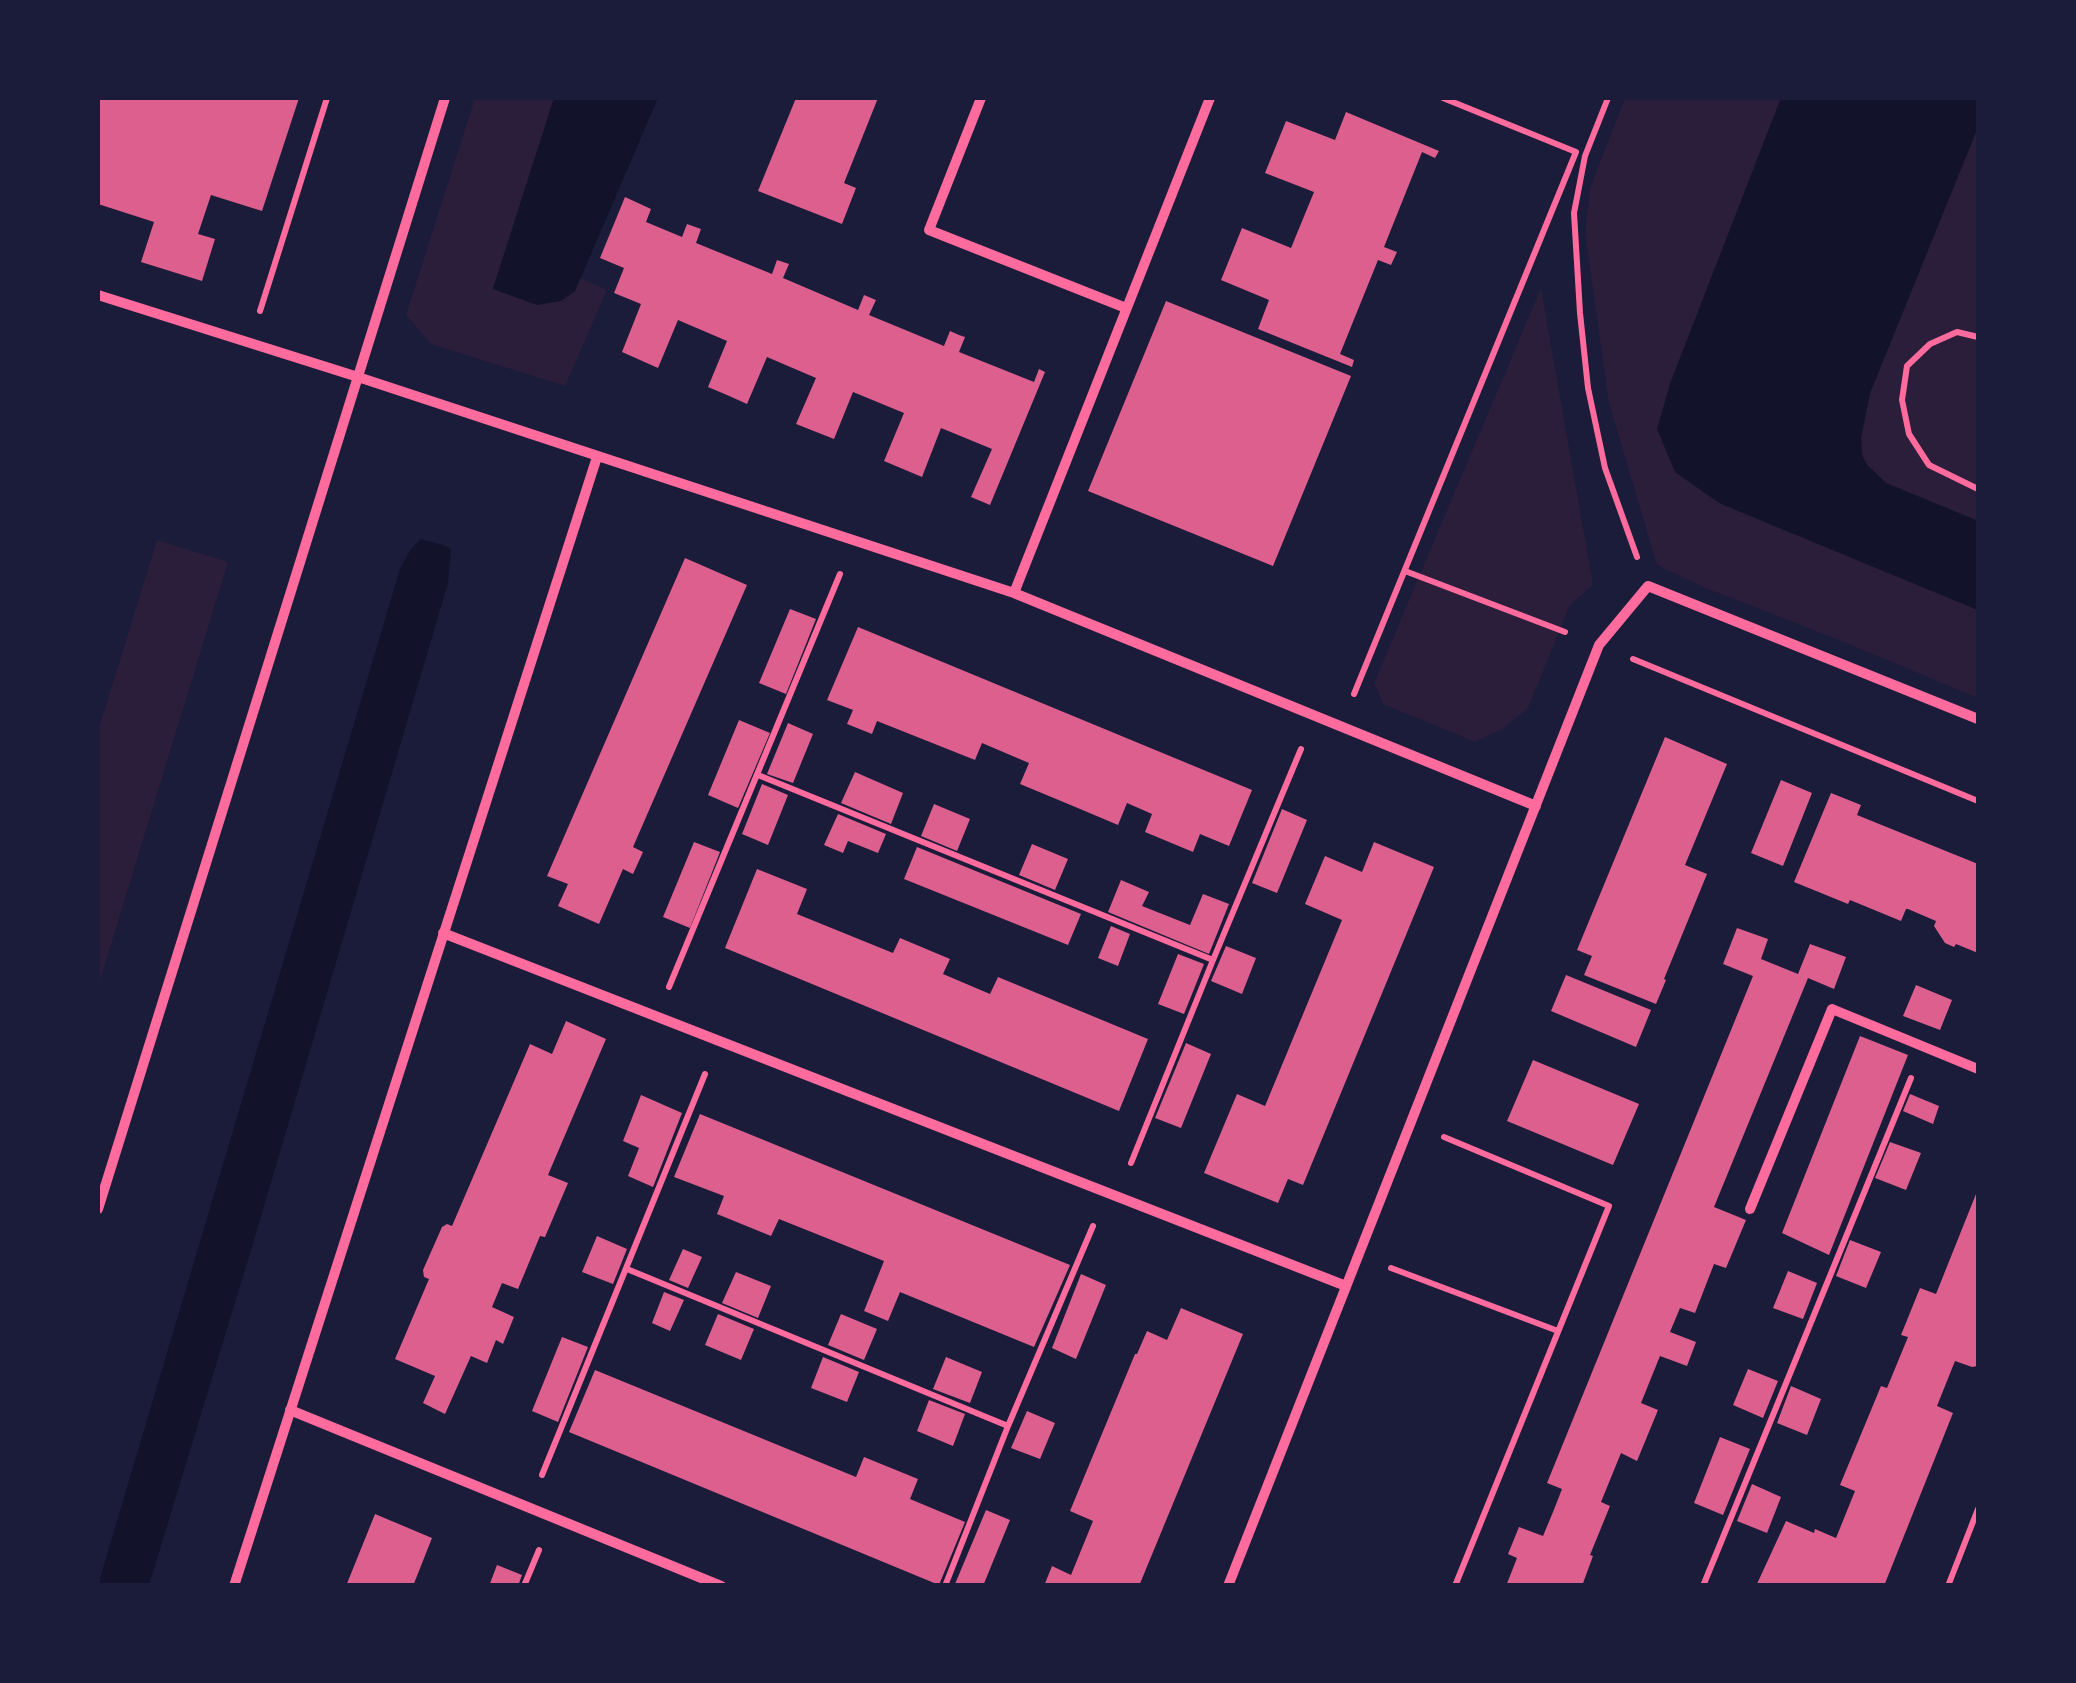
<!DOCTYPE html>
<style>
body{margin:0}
#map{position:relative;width:2076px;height:1683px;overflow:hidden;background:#1b1b3a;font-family:Rubik,sans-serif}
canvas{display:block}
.frame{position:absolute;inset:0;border:100px solid #1b1b3a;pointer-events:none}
</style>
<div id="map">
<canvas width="2076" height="1683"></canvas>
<div class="frame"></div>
</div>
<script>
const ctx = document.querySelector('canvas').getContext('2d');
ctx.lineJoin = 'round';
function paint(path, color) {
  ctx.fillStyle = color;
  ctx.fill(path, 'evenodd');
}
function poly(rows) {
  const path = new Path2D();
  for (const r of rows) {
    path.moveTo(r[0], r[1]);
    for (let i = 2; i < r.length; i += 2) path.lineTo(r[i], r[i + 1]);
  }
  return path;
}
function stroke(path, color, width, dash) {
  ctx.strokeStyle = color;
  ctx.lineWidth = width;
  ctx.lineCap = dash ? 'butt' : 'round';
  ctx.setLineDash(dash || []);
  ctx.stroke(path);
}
paint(poly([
 [475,98,554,98,493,288,575,291,580,278,607,290,565,386,431,344,406,315],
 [1625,98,1781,98,1670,384,1719,503,1978,610,1978,698,1839,640,1703,587,1657,565,1609,403,1585,233,1590,188],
 [1978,127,1978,521,1886,483,1867,465,1862,455,1861,438,1870,393],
 [1541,288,1593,585,1570,605,1528,708,1504,728,1475,742,1383,704,1374,683],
 [157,540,228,562,98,987,98,731]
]), '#2a1e3b');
paint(poly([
 [554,98,658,98,575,291,561,301,537,305,493,289],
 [1781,98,1978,98,1978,127,1870,393,1861,438,1862,455,1867,465,1886,483,1978,521,1978,610,1719,503,1675,472,1657,429,1670,384],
 [421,539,446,546,451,550,448,583,254,1240,149,1585,98,1585,400,569,411,549]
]), '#12122b');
paint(poly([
 [98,98,299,98,262,211,211,195,198,234,215,239,202,281,141,262,154,222,98,204],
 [796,98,878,98,844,183,856,188,842,224,758,191],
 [1346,112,1439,151,1435,158,1422,152,1384,247,1397,252,1391,265,1378,260,1340,354,1354,360,1352,367,1258,329,1269,300,1221,280,1242,228,1291,248,1314,192,1265,173,1286,121,1335,140],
 [625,197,651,209,646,222,682,237,687,224,701,229,696,243,772,274,777,260,789,264,783,278,858,310,864,295,876,300,869,315,944,346,950,331,959,335,965,337,959,352,1034,382,1039,369,1045,372,990,505,971,497,992,449,941,428,922,477,884,461,904,413,853,392,834,439,796,424,816,378,767,357,747,404,727,395,708,387,727,341,678,320,658,368,622,352,641,304,614,293,624,268,600,258],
 [1166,301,1351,376,1273,566,1088,491],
 [685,558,747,585,633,847,643,852,633,874,623,869,599,924,558,906,568,884,547,876],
 [790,609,816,619,786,694,759,683],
 [858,627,1252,790,1229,846,1200,834,1193,852,1145,832,1152,814,1127,803,1118,825,1073,806,1020,784,1029,763,982,743,975,760,877,721,872,734,847,724,853,710,827,700],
 [739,720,770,733,738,808,708,795],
 [788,723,813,734,793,783,767,774],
 [1665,737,1727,764,1685,865,1707,874,1664,979,1666,980,1656,1004,1584,975,1592,956,1577,950],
 [855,772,903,793,891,824,841,803],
 [1781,780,1812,793,1783,866,1751,853],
 [762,784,788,795,768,845,742,834],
 [1831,793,1861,805,1857,815,1978,864,1978,953,1956,944,1954,947,1945,943,1934,926,1936,921,1908,909,1906,909,1901,921,1850,900,1848,904,1794,882],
 [934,804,970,819,957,851,921,836],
 [1282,809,1307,820,1277,893,1252,883],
 [838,814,886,834,878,853,848,841,843,853,824,845],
 [694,842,720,852,690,928,663,917],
 [1374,842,1434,867,1303,1185,1288,1179,1278,1203,1204,1173,1237,1094,1265,1106,1342,920,1305,904,1325,856,1362,872],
 [1032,844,1068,859,1055,890,1019,875],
 [917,847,1081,914,1068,945,904,879],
 [757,869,807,889,797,914,893,953,900,938,950,959,943,974,990,994,998,977,1148,1039,1119,1111,725,948],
 [1121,880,1149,892,1142,906,1190,925,1203,894,1229,904,1209,954,1108,912],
 [1111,926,1130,934,1118,966,1098,958],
 [1737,928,1768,939,1761,959,1798,974,1810,944,1846,957,1834,989,1808,978,1714,1207,1746,1220,1726,1268,1714,1264,1695,1313,1680,1308,1670,1332,1696,1342,1687,1366,1660,1356,1641,1403,1658,1410,1637,1461,1621,1453,1601,1502,1610,1506,1590,1555,1593,1556,1582,1586,1506,1586,1517,1558,1508,1554,1519,1527,1543,1536,1553,1512,1562,1489,1547,1483,1753,976,1723,964],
 [1226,946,1256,958,1242,994,1211,981],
 [1178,954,1204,964,1184,1014,1158,1004],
 [1566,975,1651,1010,1636,1047,1551,1011],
 [1916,985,1952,1000,1940,1030,1903,1016],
 [566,1021,606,1039,548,1175,568,1183,545,1237,540,1236,518,1289,502,1283,492,1307,514,1317,503,1344,496,1340,487,1363,471,1356,445,1414,423,1403,435,1376,395,1359,429,1279,424,1277,423,1270,442,1227,447,1224,452,1226,530,1044,552,1054],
 [1860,1036,1908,1055,1829,1255,1782,1233],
 [1186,1043,1211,1054,1181,1128,1155,1118],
 [1533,1060,1639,1104,1613,1165,1507,1121],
 [1910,1094,1939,1106,1933,1124,1903,1111],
 [641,1095,682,1113,653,1187,628,1176,639,1148,623,1141],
 [700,1114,1070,1265,1034,1347,900,1292,888,1321,864,1311,884,1261,779,1219,771,1236,717,1214,724,1196,674,1177],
 [1890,1142,1921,1153,1906,1190,1875,1178],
 [1978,1189,1978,1366,1972,1367,1955,1361,1937,1406,1953,1413,1884,1586,1756,1586,1786,1521,1814,1533,1815,1529,1836,1538,1855,1491,1840,1485,1881,1386,1887,1388,1908,1337,1901,1335,1920,1288,1936,1294],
 [597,1236,627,1249,613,1284,582,1272],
 [1850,1240,1881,1252,1866,1288,1836,1276],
 [683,1249,702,1257,688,1288,669,1280],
 [1788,1271,1817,1283,1803,1319,1773,1308],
 [736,1272,771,1286,758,1318,722,1303],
 [1081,1274,1106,1285,1076,1359,1052,1348],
 [664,1292,684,1300,670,1331,652,1323],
 [1181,1308,1243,1334,1139,1586,1044,1586,1052,1566,1071,1575,1093,1521,1070,1511,1135,1354,1137,1354,1147,1331,1167,1340],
 [718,1314,754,1329,741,1360,705,1345],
 [841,1314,877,1329,864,1360,828,1345],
 [562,1337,588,1347,558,1422,532,1411],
 [823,1357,859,1372,847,1402,811,1388],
 [946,1357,982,1372,970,1403,933,1389],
 [1748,1369,1778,1381,1763,1418,1733,1405],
 [595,1370,856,1477,864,1457,918,1479,910,1499,965,1522,939,1585,569,1432],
 [1791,1386,1821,1399,1807,1435,1777,1423],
 [929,1400,965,1414,953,1446,917,1431],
 [1027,1411,1055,1423,1040,1459,1011,1448],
 [1720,1437,1750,1449,1723,1515,1694,1503],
 [1752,1484,1781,1497,1767,1533,1737,1521],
 [986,1510,1010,1520,983,1586,958,1586,955,1584],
 [375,1514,432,1538,413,1586,346,1586],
 [497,1565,522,1575,518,1586,489,1586]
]), '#dd5f8e');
stroke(poly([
 [1443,98,1576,152],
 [1608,98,1585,156,1574,213,1580,313,1588,388,1605,468,1637,557],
 [260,311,327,98],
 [1978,337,1957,332,1930,344,1907,366,1902,400,1909,434,1929,465,1978,489],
 [1405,571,1565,632],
 [1633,659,1978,801],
 [1354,694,1576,152],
 [758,775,1213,960],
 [669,987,840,574],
 [1444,1137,1609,1206,1455,1586],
 [1131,1163,1213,960,1301,749],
 [1391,1268,1558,1331],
 [627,1269,1008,1426],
 [542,1475,705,1074],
 [524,1586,539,1550],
 [945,1586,1008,1426,1093,1226],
 [1703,1586,1911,1078],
 [1948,1586,1978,1509]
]), '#ff6b9d', 6);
stroke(poly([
 [981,98,929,230,1126,308],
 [98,295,358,377,1014,593,1536,806],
 [1014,593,1210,98],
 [443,933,1346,1286],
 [98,1209,445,98],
 [1750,1209,1832,1009,1978,1069],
 [290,1410,721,1586],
 [234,1586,597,457],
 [1228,1586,1599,645,1648,586,1978,719]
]), '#ff6b9d', 10);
</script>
